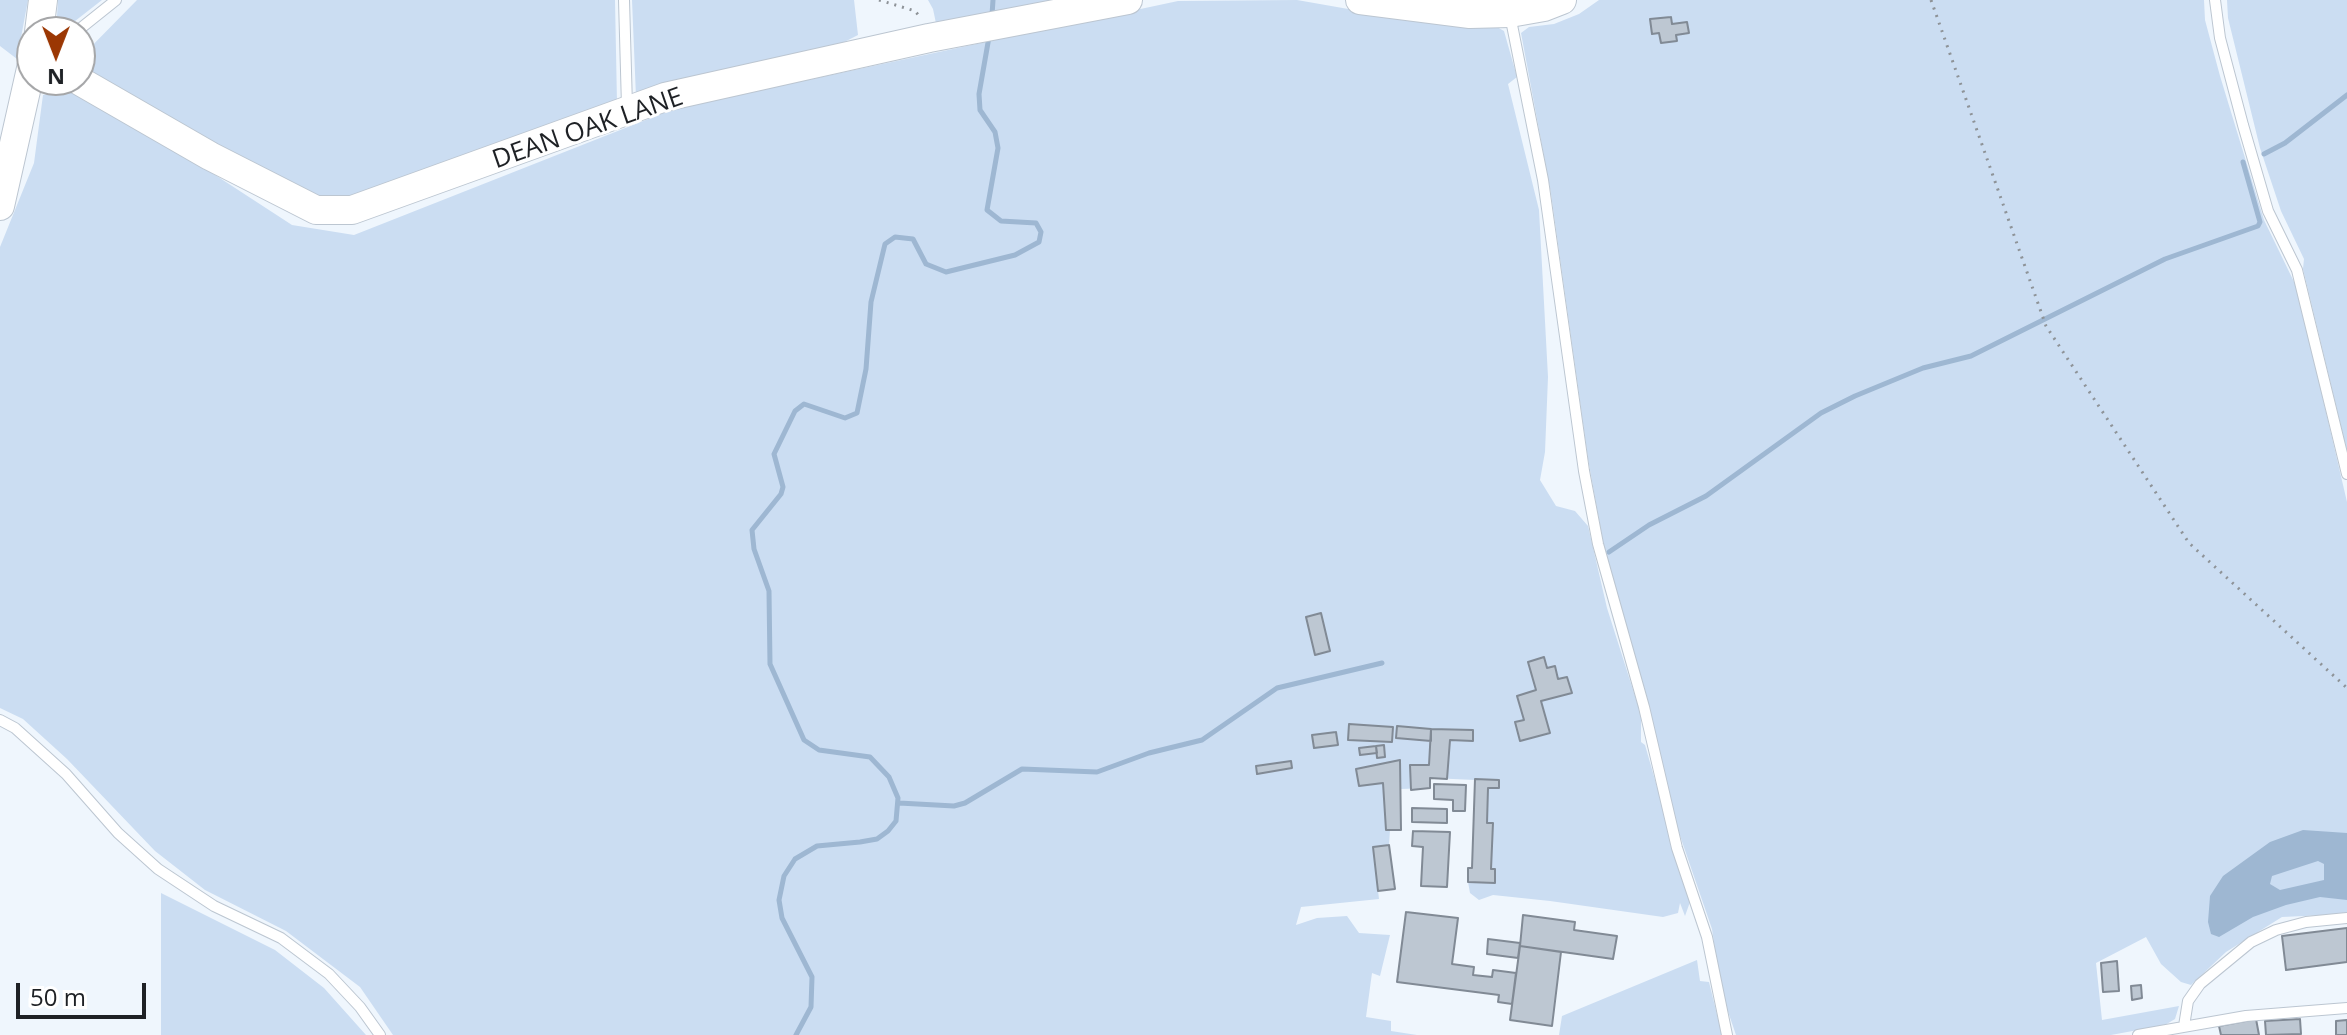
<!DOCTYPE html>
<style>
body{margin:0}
#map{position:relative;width:2347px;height:1035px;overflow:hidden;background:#eff6fd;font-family:"Open Sans",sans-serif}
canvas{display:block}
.north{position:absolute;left:16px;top:16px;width:80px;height:80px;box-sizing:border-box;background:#fff;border:2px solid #a5a6a8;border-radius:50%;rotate:180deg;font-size:22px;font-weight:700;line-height:32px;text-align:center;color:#1e2125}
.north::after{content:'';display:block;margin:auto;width:28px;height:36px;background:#9b3703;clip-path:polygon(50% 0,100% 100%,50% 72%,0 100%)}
.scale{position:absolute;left:16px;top:983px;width:130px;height:36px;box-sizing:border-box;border:4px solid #1e2125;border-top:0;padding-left:10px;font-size:24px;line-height:28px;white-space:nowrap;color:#1e2125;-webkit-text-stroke:6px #fff;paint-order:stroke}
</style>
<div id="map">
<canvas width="2347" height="1035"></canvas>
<div class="north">N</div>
<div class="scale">50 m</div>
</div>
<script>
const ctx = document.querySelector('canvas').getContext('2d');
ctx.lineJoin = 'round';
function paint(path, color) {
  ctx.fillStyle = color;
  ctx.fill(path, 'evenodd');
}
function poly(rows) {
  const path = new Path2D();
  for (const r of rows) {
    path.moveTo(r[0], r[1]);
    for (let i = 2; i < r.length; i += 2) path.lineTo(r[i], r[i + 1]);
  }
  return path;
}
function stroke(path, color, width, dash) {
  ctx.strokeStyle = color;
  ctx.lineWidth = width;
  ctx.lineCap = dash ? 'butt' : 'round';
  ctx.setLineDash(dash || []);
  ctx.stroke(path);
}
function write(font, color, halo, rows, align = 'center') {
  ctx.font = font + ' "Open Sans",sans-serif';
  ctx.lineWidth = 6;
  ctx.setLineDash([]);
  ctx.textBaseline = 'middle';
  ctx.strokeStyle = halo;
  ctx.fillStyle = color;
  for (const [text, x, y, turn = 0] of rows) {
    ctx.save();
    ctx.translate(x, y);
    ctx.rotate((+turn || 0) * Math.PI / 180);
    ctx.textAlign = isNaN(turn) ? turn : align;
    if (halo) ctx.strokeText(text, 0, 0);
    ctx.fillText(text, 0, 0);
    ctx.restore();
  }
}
paint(poly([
 [0,0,28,0,17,59,0,46],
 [58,0,102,0,61,32,56,32],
 [137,0,615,0,617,103,337,204,309,200,80,69,80,58],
 [632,0,854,0,858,35,809,60,636,97],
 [923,0,1078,0,937,28,933,9,928,0],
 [1297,0,1388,16,1490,23,1504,31,1517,77,1508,84,1539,210,1548,377,1545,452,1540,480,1556,506,1575,511,1588,526,1607,608,1641,715,1641,742,1645,745,1690,902,1685,916,1680,903,1678,913,1663,917,1550,901,1493,895,1479,900,1470,893,1468,882,1468,868,1472,868,1475,780,1431,778,1430,788,1401,789,1401,830,1390,830,1389,845,1373,848,1379,899,1301,907,1296,925,1317,918,1347,916,1359,933,1390,935,1380,976,1372,973,1366,1017,1391,1021,1391,1031,1417,1035,393,1035,360,987,286,931,205,890,155,851,67,759,23,719,0,708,0,247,34,163,43,95,67,89,209,171,292,225,354,235,676,108,1178,1],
 [1599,0,2204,0,2205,20,2220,76,2264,220,2297,288,2347,502,2347,914,2282,917,2226,952,2191,985,2181,982,2161,964,2146,937,2096,963,2102,1020,2179,1006,2175,1019,2165,1025,2111,1035,1736,1035,1721,991,1712,929,1676,824,1647,697,1606,558,1588,459,1551,194,1521,33,1529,27,1554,24,1579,14],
 [2227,0,2347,0,2347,451,2303,269,2304,259,2281,211,2260,148,2228,18],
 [161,893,275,950,324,988,366,1035,161,1035],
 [1697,960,1700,981,1709,982,1722,1035,1559,1035,1562,1016]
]), '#cbddf2');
paint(poly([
 [2303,830,2347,833,2347,900,2320,897,2286,905,2253,917,2219,937,2211,934,2208,922,2210,896,2223,876,2270,842],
 [2318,861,2324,864,2324,880,2280,890,2270,884,2272,876]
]), '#9eb7d2');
stroke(poly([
 [992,15,993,0],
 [2264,154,2285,143,2347,95],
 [1609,552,1649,525,1706,496,1821,413,1855,396,1923,368,1971,356,2165,259,2258,226,2260,222,2243,162],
 [899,803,954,806,965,803,1022,769,1097,772,1149,753,1202,740,1277,688,1382,663],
 [796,1035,811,1007,812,977,782,918,779,900,784,876,795,859,817,846,860,842,877,839,888,831,896,821,898,798,889,777,870,757,819,750,804,740,770,664,769,591,754,549,752,530,781,494,783,487,774,454,795,411,804,404,845,418,857,413,866,369,871,302,885,244,895,237,913,239,926,264,946,272,1015,255,1039,242,1041,232,1036,223,1001,221,987,210,998,148,995,132,980,110,979,94,989,37]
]), '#9eb7d2', 5);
const building = poly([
 [1671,17,1672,24,1687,22,1689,33,1676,35,1677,41,1661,43,1659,33,1652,34,1650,19,1671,17],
 [1321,613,1330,651,1315,655,1306,617,1321,613],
 [1544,657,1547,668,1555,666,1558,679,1567,677,1572,693,1541,701,1550,733,1520,741,1515,722,1524,720,1517,696,1536,690,1528,662,1544,657],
 [1349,724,1393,727,1392,742,1348,740,1349,724],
 [1397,726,1431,729,1431,741,1396,738,1397,726],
 [1431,729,1473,730,1473,741,1450,740,1447,779,1430,778,1430,788,1411,790,1410,765,1429,765,1431,729],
 [1336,732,1338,745,1314,748,1312,735,1336,732],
 [1384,745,1385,757,1377,758,1376,746,1384,745],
 [1376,746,1377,753,1360,755,1359,748,1376,746],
 [1400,760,1401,830,1386,830,1383,783,1359,786,1356,769,1400,760],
 [1291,761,1292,768,1257,774,1256,766,1291,761],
 [1475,779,1499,780,1499,788,1488,788,1487,823,1493,823,1491,869,1495,869,1495,883,1468,882,1468,868,1472,868,1475,779],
 [1434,784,1466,785,1465,811,1453,811,1453,800,1434,799,1434,784],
 [1412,808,1447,809,1447,823,1412,822,1412,808],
 [1413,831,1450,832,1447,887,1421,886,1423,847,1412,846,1413,831],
 [1389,845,1395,889,1378,891,1373,847,1389,845],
 [1406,912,1458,918,1452,964,1474,967,1473,975,1492,977,1493,970,1516,973,1512,1004,1498,1002,1499,995,1397,982,1406,912],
 [1523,915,1575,922,1574,930,1617,936,1613,959,1520,946,1523,915],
 [2347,928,2347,962,2286,970,2282,936,2347,928],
 [1488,939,1520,943,1518,958,1487,954,1488,939],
 [1520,946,1561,952,1552,1026,1510,1020,1520,946],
 [2117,961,2119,991,2103,992,2101,963,2117,961],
 [2141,985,2142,998,2132,1000,2131,986,2141,985],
 [2256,1019,2259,1035,2221,1035,2219,1026,2256,1019],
 [2300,1019,2301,1034,2266,1035,2265,1021,2300,1019],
 [2347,1020,2347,1035,2336,1035,2336,1021,2347,1020]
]);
paint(building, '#bdc7d2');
stroke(building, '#818a95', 2);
const lane = poly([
 [624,0,627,106],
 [2215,0,2220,38,2243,125,2268,211,2297,270,2347,474],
 [1510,15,1543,180,1584,471,1598,544,1644,707,1677,848,1707,937,1727,1035],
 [76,32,116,0],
 [0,720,15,728,66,774,118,833,158,869,214,906,281,938,329,974,360,1007,380,1035],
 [2184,1026,2188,1001,2200,984,2251,942,2276,930,2306,922,2347,918],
 [2138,1035,2246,1016,2347,1008]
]);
const secondary = poly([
 [1360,0,1470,14,1510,13,1544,7,1562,0],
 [39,32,43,0],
 [78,80,210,156,316,210,352,210,665,97,929,38,1128,0],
 [0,206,32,64]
]);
stroke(lane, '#bcc6d1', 12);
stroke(secondary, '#bcc6d1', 30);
stroke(poly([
 [879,0,915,11,920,17],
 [1931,0,2046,326,2189,543,2347,688]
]), '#8e9398', 3, [2, 6]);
stroke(lane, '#fff', 10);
stroke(secondary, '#fff', 28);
write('26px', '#1e2125', '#fff', [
 ["DEAN OAK LANE",588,129,-19]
]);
</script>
